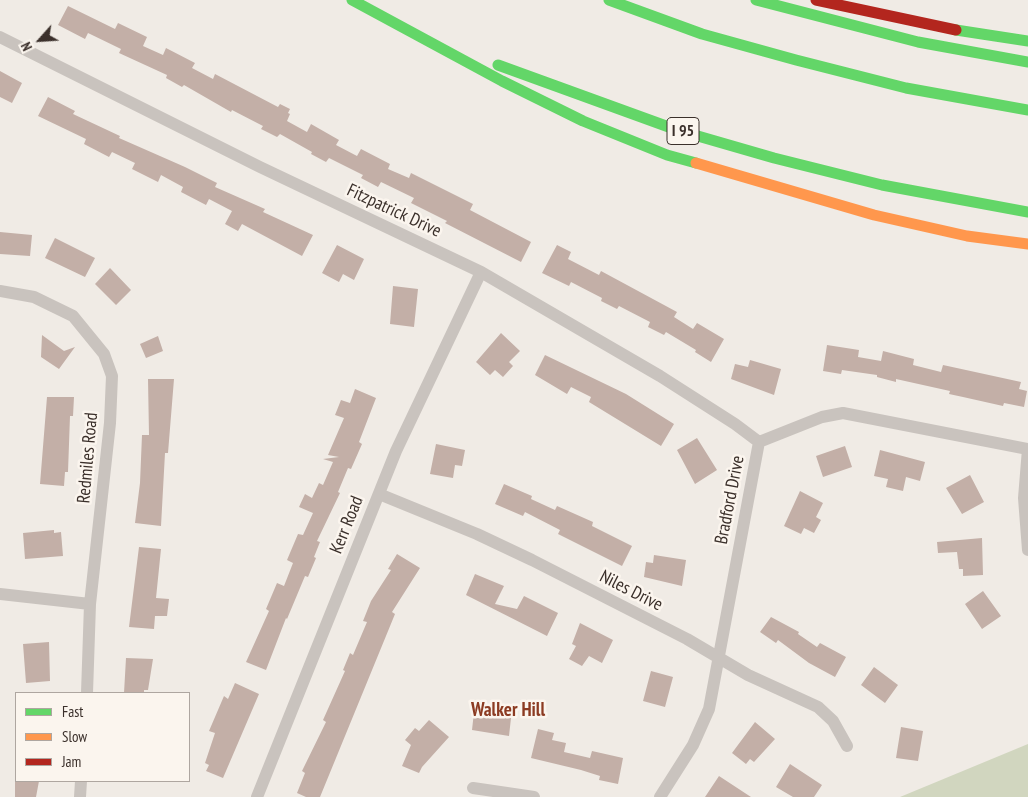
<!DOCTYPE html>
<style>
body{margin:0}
#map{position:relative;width:1028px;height:797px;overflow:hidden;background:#f0ebe5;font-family:"PT Sans Narrow",sans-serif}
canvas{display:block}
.legend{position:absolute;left:15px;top:692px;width:175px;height:90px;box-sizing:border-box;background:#fbf5ee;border:1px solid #aea6a0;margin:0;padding:6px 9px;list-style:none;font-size:15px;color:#3b302b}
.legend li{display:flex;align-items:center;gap:10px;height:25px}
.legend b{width:25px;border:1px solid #aea6a0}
.north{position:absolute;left:15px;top:15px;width:50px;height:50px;-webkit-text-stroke:4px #fbf5ee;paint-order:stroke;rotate:244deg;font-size:14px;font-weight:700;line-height:20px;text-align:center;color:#3b302b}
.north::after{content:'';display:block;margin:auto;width:18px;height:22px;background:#3b302b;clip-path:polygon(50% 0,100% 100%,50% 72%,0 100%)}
</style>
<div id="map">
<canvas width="1028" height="797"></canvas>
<ul class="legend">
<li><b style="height:6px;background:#63d668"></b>Fast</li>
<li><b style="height:6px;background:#ff974d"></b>Slow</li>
<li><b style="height:6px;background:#b3261e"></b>Jam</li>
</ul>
<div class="north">N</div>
</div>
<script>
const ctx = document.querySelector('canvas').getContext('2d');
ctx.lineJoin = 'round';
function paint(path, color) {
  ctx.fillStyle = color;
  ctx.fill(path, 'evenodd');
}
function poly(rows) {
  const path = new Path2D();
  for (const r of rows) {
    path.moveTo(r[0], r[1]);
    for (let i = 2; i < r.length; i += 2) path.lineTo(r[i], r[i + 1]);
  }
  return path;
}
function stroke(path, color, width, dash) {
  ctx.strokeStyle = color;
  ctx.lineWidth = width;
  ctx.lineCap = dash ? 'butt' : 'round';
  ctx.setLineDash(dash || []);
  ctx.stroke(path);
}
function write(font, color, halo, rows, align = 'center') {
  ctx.font = font + ' "PT Sans Narrow",sans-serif';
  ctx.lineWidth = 5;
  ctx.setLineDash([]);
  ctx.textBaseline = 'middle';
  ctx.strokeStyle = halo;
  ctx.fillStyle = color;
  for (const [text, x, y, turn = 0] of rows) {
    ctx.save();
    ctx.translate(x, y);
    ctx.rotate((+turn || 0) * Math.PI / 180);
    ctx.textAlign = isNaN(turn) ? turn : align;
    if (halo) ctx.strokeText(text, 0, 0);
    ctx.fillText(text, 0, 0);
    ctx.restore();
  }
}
paint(poly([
 [1028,744,1028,797,900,797]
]), '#d1d6bf');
paint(poly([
 [68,6,115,29,118,23,147,37,143,46,163,55,166,48,195,63,192,68,213,79,215,74,278,107,280,104,290,109,288,113,290,114,287,121,307,132,311,124,339,140,336,145,357,156,361,149,390,164,388,169,409,178,411,173,473,204,470,210,531,242,521,262,445,223,447,221,411,203,414,198,381,182,378,187,361,178,363,175,329,158,326,162,311,154,312,152,280,134,277,137,261,129,263,126,232,110,231,112,184,85,182,87,166,78,167,75,119,53,121,49,88,33,85,39,58,25],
 [0,71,22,83,12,103,0,97],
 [48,97,75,111,73,114,120,136,119,138,185,167,217,183,215,187,265,209,263,212,313,235,302,256,242,224,238,231,225,224,232,211,209,199,206,205,181,192,183,187,161,175,158,182,132,169,135,163,112,152,109,157,84,144,86,139,38,116],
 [0,232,32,235,30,256,0,254],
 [55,238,95,258,85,277,45,258],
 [337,245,364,259,354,280,343,274,339,282,322,273],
 [557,245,571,252,568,259,599,275,601,271,677,312,674,317,693,329,697,323,724,339,711,362,695,352,696,350,666,332,664,335,648,327,650,322,619,306,617,309,601,301,602,298,571,282,569,286,542,273],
 [110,268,131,290,116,305,95,284],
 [393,286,418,289,414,327,390,324],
 [501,333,520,351,509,362,513,366,503,377,495,370,490,375,476,362],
 [42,335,64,351,75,347,59,369,41,357],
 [158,336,163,351,146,358,140,344],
 [827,345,859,350,858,357,881,361,883,351,914,359,913,365,941,372,943,365,1021,382,1019,389,1027,391,1024,407,1004,403,1003,406,963,397,949,394,950,391,896,379,896,382,877,377,877,375,842,370,841,374,823,371],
 [545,355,626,394,674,424,661,446,589,402,591,397,571,387,567,394,535,375],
 [750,360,781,369,774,395,731,379,735,364,748,367],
 [148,379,174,379,168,453,165,453,161,526,135,523,140,483,142,435,149,435],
 [355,389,376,398,359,442,362,444,351,469,348,468,338,492,340,493,317,541,320,542,314,557,316,558,308,577,305,576,287,619,286,618,266,670,246,662,269,611,266,609,277,583,284,586,293,563,287,560,298,534,303,535,313,513,299,507,305,494,312,498,319,483,323,485,333,462,323,459,339,457,328,455,344,418,335,415,341,400,350,403],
 [47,397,74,397,73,416,70,416,68,472,65,472,64,486,40,484],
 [697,438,717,470,695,484,677,450],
 [436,444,465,450,462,466,455,465,453,478,430,474],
 [845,446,852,467,823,477,816,456],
 [880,450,925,462,920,481,906,477,903,491,886,487,888,479,874,476],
 [970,475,984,502,962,514,946,488],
 [504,484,532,496,531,499,555,510,557,506,593,522,592,526,632,546,622,566,558,534,560,530,525,512,523,516,495,504],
 [800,491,823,503,816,517,821,520,814,533,804,528,801,534,784,526],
 [54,530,54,533,61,532,63,556,25,559,23,533],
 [982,538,983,575,963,576,963,569,959,569,957,552,938,553,937,542],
 [139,547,161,549,156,598,169,599,167,616,155,616,154,629,129,627],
 [397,554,420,568,392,612,395,614,320,797,306,797,297,793,305,773,302,771,326,722,323,720,345,671,343,670,350,653,353,655,367,622,363,621,371,601,391,570,388,569],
 [654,555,686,560,682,586,644,577,646,562,653,563],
 [475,574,504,586,495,604,517,609,524,596,558,613,547,636,466,595],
 [983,591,1001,616,982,629,965,604],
 [771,617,799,632,798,634,817,647,820,643,846,657,835,677,809,663,778,640,776,643,760,632],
 [580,623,613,640,602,663,589,656,582,666,569,659,576,646,572,644],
 [49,642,50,681,26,683,23,644],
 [126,658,153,659,148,690,144,690,144,693,124,693],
 [874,667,898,685,885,703,861,685],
 [651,671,673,677,665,707,643,701],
 [235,683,259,694,223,778,206,771,209,765,205,763,215,733,209,731,224,696,228,699],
 [495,707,512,709,509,736,472,730,474,712,481,713,481,708,495,709],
 [429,720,449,737,422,767,419,773,402,766,411,745,405,740,415,728,419,731],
 [755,722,775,739,754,762,750,759,746,764,732,753],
 [901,727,923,731,918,761,896,758],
 [538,729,554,733,552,740,566,743,564,752,590,758,592,751,623,758,618,784,599,780,600,776,581,770,531,758],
 [790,764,822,785,814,797,793,797,776,787],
 [719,776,751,797,705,797],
 [15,781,39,781,36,797,15,797]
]), '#c3afa7');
stroke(poly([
 [0,37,260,167,481,272,660,376,735,424,759,442],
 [0,291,34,297,73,316,104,354,112,376,110,423,90,604,87,693],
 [759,442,822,417,843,413,1028,449],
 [1028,449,1024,498,1028,550],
 [379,494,477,534,532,560,687,639,748,675,818,707,833,721,847,746],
 [0,594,90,604],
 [473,788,534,797],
 [80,797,81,781],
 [257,797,396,451,481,272],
 [660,797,693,745,709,709,759,442]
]), '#c9c3be', 12);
stroke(poly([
 [352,0,502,81,583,121,667,155,696,163],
 [609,0,702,34,796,60,906,88,1028,110],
 [756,0,918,42,1028,62],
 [956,30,1028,41],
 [498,65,677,130,774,158,882,185,1028,212]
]), '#63d668', 11);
stroke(poly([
 [696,163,874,215,967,236,1028,244]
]), '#ff974d', 11);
stroke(poly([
 [816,0,956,30]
]), '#b3261e', 11);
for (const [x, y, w] of [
 [683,131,32]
]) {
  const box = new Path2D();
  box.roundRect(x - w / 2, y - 13.5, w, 27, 4);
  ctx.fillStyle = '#fbf5ee';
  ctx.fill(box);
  stroke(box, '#3b302b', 1);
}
write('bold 16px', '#3b302b', null, [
 ["I 95",683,131]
]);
write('18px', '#3b302b', '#fbf5ee', [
 ["Fitzpatrick Drive",394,211,25],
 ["Redmiles Road",88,458,-85],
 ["Bradford Drive",730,500,-79],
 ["Kerr Road",347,525,-68],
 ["Niles Drive",631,591,27]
]);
write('bold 19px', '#8c3b22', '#fbf5ee', [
 ["Walker Hill",508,711]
]);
</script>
